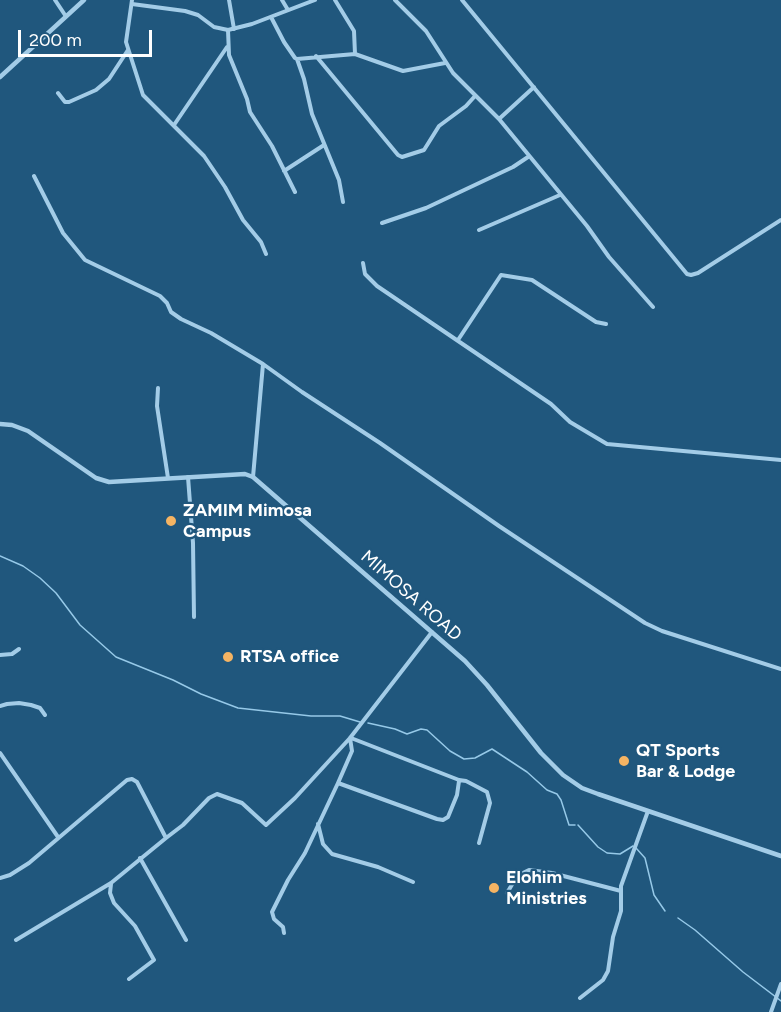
<!DOCTYPE html>
<style>
body{margin:0}
#map{position:relative;width:781px;height:1012px;overflow:hidden;background:#20577d;font-family:Figtree,sans-serif}
canvas{display:block}
.scale{position:absolute;left:18px;top:30px;width:134px;height:27px;box-sizing:border-box;border:3px solid #fff;border-top:0;padding-left:8px;font-size:18px;line-height:21px;white-space:nowrap;color:#fff;-webkit-text-stroke:4px #20577d;paint-order:stroke}
</style>
<div id="map">
<canvas width="781" height="1012"></canvas>
<div class="scale">200 m</div>
</div>
<script>
const ctx = document.querySelector('canvas').getContext('2d');
ctx.lineJoin = 'round';
function poly(rows) {
  const path = new Path2D();
  for (const r of rows) {
    path.moveTo(r[0], r[1]);
    for (let i = 2; i < r.length; i += 2) path.lineTo(r[i], r[i + 1]);
  }
  return path;
}
function stroke(path, color, width, dash) {
  ctx.strokeStyle = color;
  ctx.lineWidth = width;
  ctx.lineCap = dash ? 'butt' : 'round';
  ctx.setLineDash(dash || []);
  ctx.stroke(path);
}
function write(font, color, halo, rows, align = 'center') {
  ctx.font = font + ' Figtree,sans-serif';
  ctx.lineWidth = 4.5;
  ctx.setLineDash([]);
  ctx.textBaseline = 'middle';
  ctx.strokeStyle = halo;
  ctx.fillStyle = color;
  for (const [text, x, y, turn = 0] of rows) {
    ctx.save();
    ctx.translate(x, y);
    ctx.rotate((+turn || 0) * Math.PI / 180);
    ctx.textAlign = isNaN(turn) ? turn : align;
    if (halo) ctx.strokeText(text, 0, 0);
    ctx.fillText(text, 0, 0);
    ctx.restore();
  }
}
stroke(poly([
 [0,556,23,566,40,578,56,593,80,625,116,657,173,680,201,694,238,708,311,716,340,716,360,722],
 [368,723,395,729,407,734,421,729,427,730,450,751,464,759,475,758,492,749,527,772,547,790,557,794,561,800,569,825,575,825],
 [578,825,598,847,607,853,620,854,633,846],
 [636,848,645,858,654,895,665,911],
 [678,918,695,930,743,972,781,1001]
]), '#96c9e8', 1.5);
stroke(poly([
 [55,0,65,15],
 [132,0,126,42,143,95,204,156,225,187,243,220,261,242,266,254],
 [229,0,234,29],
 [282,0,288,10],
 [335,0,354,31,355,54],
 [395,0,426,31,453,73,499,119,587,226,609,257,653,307],
 [462,0,687,274,691,275,698,273,781,220],
 [132,4,185,11,198,15,214,27,228,30],
 [271,17,284,42,295,58,297,59,304,79,312,114,339,180,343,202],
 [316,56,398,155,402,157,424,150,439,126,466,106,475,96],
 [297,59,355,54,403,71,445,63],
 [58,93,65,102,69,102,96,90,109,79,128,50],
 [499,119,534,87],
 [174,125,227,47],
 [284,171,324,145],
 [34,176,63,233,85,260,160,296,167,303,171,312,181,319,211,333,263,364],
 [295,192,272,146,250,112,247,99,229,55,228,30,252,24,315,0],
 [382,223,426,208,513,167,528,157],
 [479,230,560,195],
 [363,263,365,274,377,286,551,404,570,422,607,444,781,460],
 [458,340,501,275,532,280,596,322,606,324],
 [158,388,157,406,168,478],
 [188,477,193,543,194,617],
 [253,477,263,364,302,392,380,443,499,526,645,623,662,631,781,669],
 [0,655,12,654,19,649],
 [0,706,7,704,19,703,31,705,40,708,45,715],
 [351,738,459,780,466,781,487,792,490,803,479,843],
 [0,753,58,837],
 [338,783,437,819,443,820,448,817,457,795,459,781],
 [318,824,323,844,332,854,378,867,413,882],
 [166,838,183,825,209,798,217,794,242,803,266,825,295,798,350,738,432,632],
 [140,858,186,940],
 [0,878,10,875,29,863,127,780,132,779,137,782,166,838,111,883,16,940],
 [111,884,110,893,114,903,135,926,154,960,129,979],
 [507,893,517,876,529,870,552,873,621,891],
 [284,933,283,927,274,919,272,912,288,880,305,853,338,783,352,751,350,738],
 [580,998,603,980,608,971,613,937,621,911,621,886,648,811],
 [771,1012,781,984]
]), '#a3cce7', 4);
stroke(poly([
 [0,77,84,0],
 [0,424,12,425,28,431,96,478,109,482,245,474,253,477,465,661,487,685,541,753,563,775,582,788,598,794,781,856]
]), '#a3cce7', 4.5);
for (const [x, y, r, color] of [
 [171,521,6,"#f5b463"],
 [228,657,6,"#f5b463"],
 [624,761,6,"#f5b463"],
 [494,888,6,"#f5b463"]
]) {
  const dot = new Path2D();
  dot.arc(x, y, r, 0, 2 * Math.PI);
  ctx.fillStyle = color;
  ctx.fill(dot);
  stroke(dot, '#20577d', 2);
}
write('bold 18px', '#fff', '#20577d', [
 ["ZAMIM Mimosa",183,511],
 ["Campus",183,532],
 ["RTSA office",240,657],
 ["QT Sports",636,751],
 ["Bar & Lodge",636,772],
 ["Elohim",506,878],
 ["Ministries",506,899]
], 'left');
write('18px', '#fff', '#20577d', [
 ["MIMOSA ROAD",411,596,41]
]);
</script>
